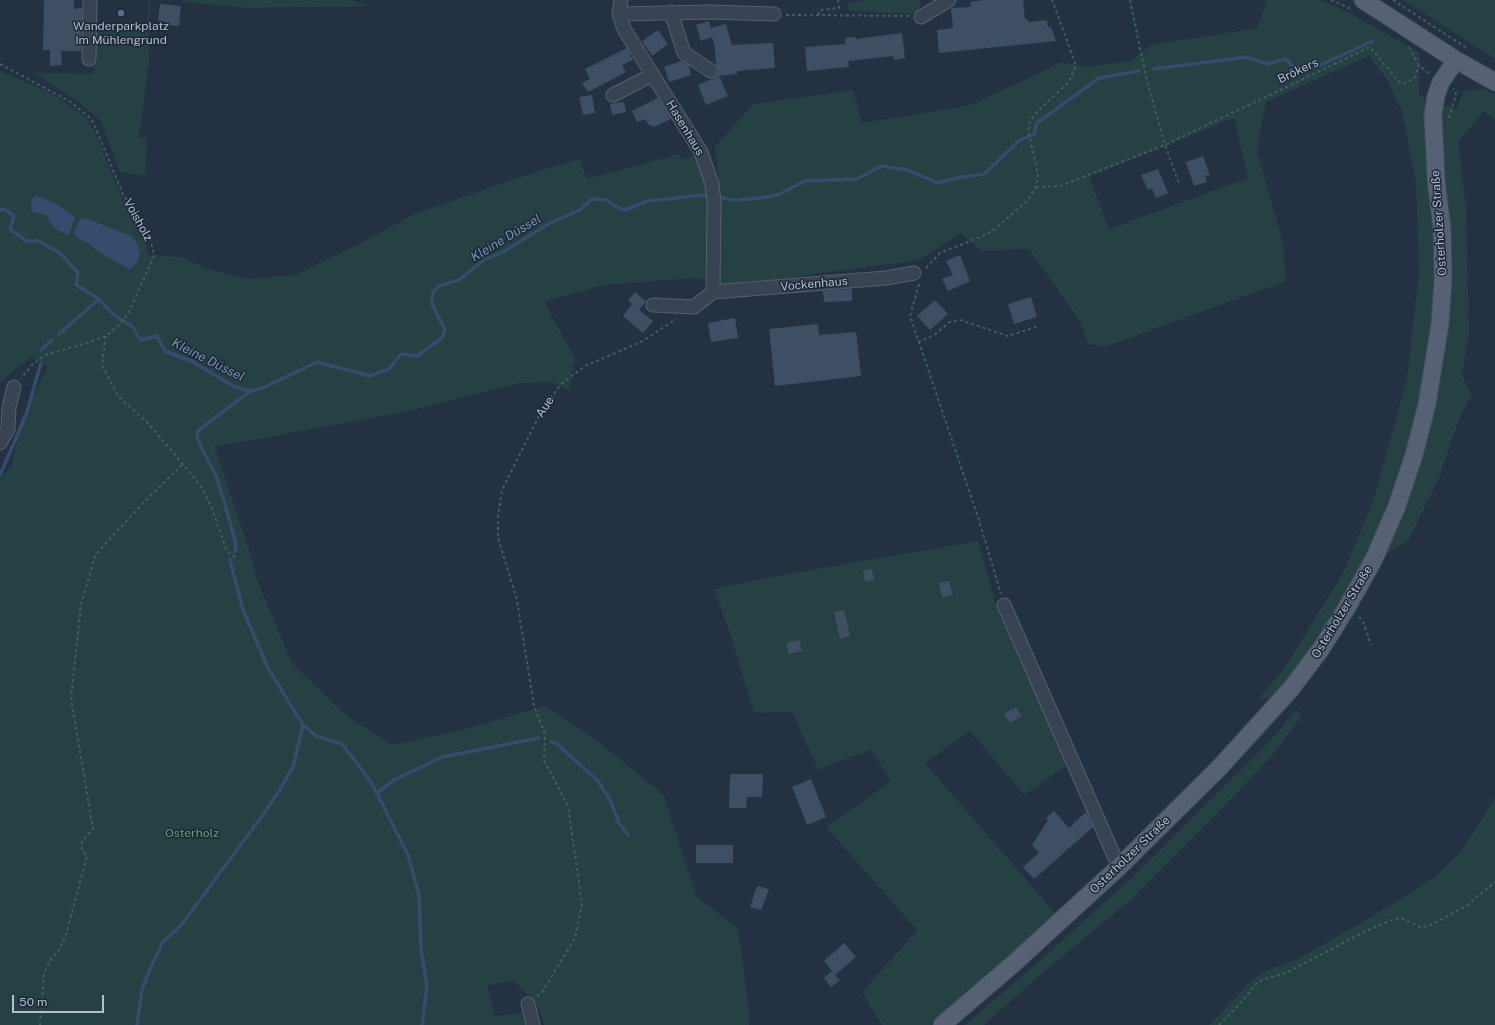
<!DOCTYPE html>
<meta charset="utf-8">
<style>
body{margin:0}
#map{position:relative;width:1495px;height:1025px;overflow:hidden;background:#233143;font-family:"Public Sans",sans-serif}
canvas{display:block}
.scale{position:absolute;left:12px;top:995px;width:92px;height:18px;box-sizing:border-box;border:2px solid #b5becd;border-top:0;padding-left:5px;font-size:12px;line-height:14px;white-space:nowrap;color:#b5becd;-webkit-text-stroke:3px #1c2838;paint-order:stroke}
</style>
<div id="map">
<canvas width="1495" height="1025"></canvas>
<div class="scale">50 m</div>
</div>
<script>
const ctx = document.querySelector('canvas').getContext('2d');
ctx.lineJoin = 'round';
function paint(path, color) {
  ctx.fillStyle = color;
  ctx.fill(path, 'evenodd');
}
function poly(rows) {
  const path = new Path2D();
  for (const r of rows) {
    path.moveTo(r[0], r[1]);
    for (let i = 2; i < r.length; i += 2) path.lineTo(r[i], r[i + 1]);
  }
  return path;
}
function stroke(path, color, width, dash) {
  ctx.strokeStyle = color;
  ctx.lineWidth = width;
  ctx.lineCap = dash ? 'butt' : 'round';
  ctx.setLineDash(dash || []);
  ctx.stroke(path);
}
function write(font, color, halo, rows, align = 'center') {
  ctx.font = font + ' "Public Sans",sans-serif';
  ctx.lineWidth = 3;
  ctx.setLineDash([]);
  ctx.textBaseline = 'middle';
  ctx.strokeStyle = halo;
  ctx.fillStyle = color;
  for (const [text, x, y, turn = 0] of rows) {
    ctx.save();
    ctx.translate(x, y);
    ctx.rotate((+turn || 0) * Math.PI / 180);
    ctx.textAlign = isNaN(turn) ? turn : align;
    if (halo) ctx.strokeText(text, 0, 0);
    ctx.fillText(text, 0, 0);
    ctx.restore();
  }
}
paint(poly([
 [149,0,150,0,149,62,139,137,147,138,145,176,120,172,101,121,76,100,29,70,39,73,94,74,94,27,146,31],
 [185,0,351,0,370,6,251,8,181,2],
 [866,0,921,0,918,14,849,11,847,3],
 [1267,0,1320,0,1350,13,1420,53,1419,95,1456,109,1464,91,1483,89,1495,95,1495,120,1484,111,1459,141,1461,167,1466,207,1469,333,1462,375,1472,396,1461,414,1439,478,1409,540,1356,573,1314,647,1273,699,1258,699,1284,669,1344,571,1374,498,1407,379,1419,271,1416,183,1402,111,1387,80,1369,56,1266,102,1257,151,1283,243,1286,281,1105,347,1088,344,1079,320,1029,249,982,251,960,233,919,260,728,286,697,278,604,285,544,302,575,358,569,391,553,382,520,383,409,411,215,447,254,565,256,577,292,663,348,717,393,745,466,729,545,706,596,740,663,794,697,897,738,928,750,1017,749,1025,544,1025,537,1004,514,981,487,985,495,1016,521,1013,525,1025,0,1025,0,479,12,465,19,424,48,366,31,357,0,382,0,71,53,94,86,117,96,134,116,185,128,209,145,236,148,254,185,258,205,268,248,279,295,275,369,239,414,214,532,173,579,159,587,179,679,154,682,160,698,154,707,181,719,179,715,147,753,104,853,90,862,123,971,105,1062,62,1087,67,1131,61,1151,45,1257,28],
 [1234,118,1248,178,1109,229,1089,177],
 [79,219,97,251,89,244,76,237],
 [1403,0,1495,0,1495,59],
 [978,541,995,602,1068,765,1024,795,970,731,925,763,1056,914,930,1025,882,1025,862,992,917,930,825,826,834,822,891,781,871,750,818,769,792,712,754,713,731,637,714,589,782,575],
 [1296,710,1302,716,1274,753,1224,807,1134,897,1033,981,984,1025,965,1025,1027,972,1125,884,1268,743],
 [1495,798,1495,1025,1209,1025,1252,980,1265,971,1296,960,1376,914,1435,877,1461,851]
]), '#254144');
paint(poly([
 [37,196,57,204,75,217,69,235,61,232,54,227,49,221,47,215,32,212,31,205,33,198],
 [85,218,131,236,137,243,140,254,136,264,129,269,97,251,89,244,76,237,74,232,80,219]
]), '#354c6c');
stroke(poly([
 [1154,69,1246,57,1267,64,1286,59,1293,67,1314,68,1373,41],
 [0,210,5,209,14,216,10,229,26,241,38,241,60,253,78,273,76,285,99,299,113,314,133,327,140,340,157,336,165,351,193,362,235,387,250,391,263,388,317,362,370,376,389,369,401,354,417,356,442,338,445,330,432,304,433,292,439,286,459,280,484,260,503,252,550,223,580,210,592,199,607,200,614,206,625,210,648,201,703,195,735,200,760,198,778,195,805,181,857,179,881,166,907,170,938,183,957,178,984,174,1020,140,1034,134,1037,123,1099,78,1139,71],
 [59,334,99,299],
 [41,350,52,340],
 [0,475,26,415,41,363],
 [235,552,236,544,225,504,216,476,200,445,197,437,198,431,250,391],
 [230,560,243,610,268,668,303,725,316,736,342,744,371,782,408,855,419,895,421,949,427,986,422,1025],
 [551,742,556,743,598,781,610,800,619,823,628,835],
 [377,793,394,780,442,757,539,738],
 [137,1025,142,989,151,967,163,942,182,924,262,816,279,791,293,767,303,725]
]), '#354c6c', 3.5);
paint(poly([
 [44,0,74,0,74,9,82,8,81,51,61,51,62,65,50,66,50,50,43,50],
 [985,0,1023,0,1025,19,1028,19,1028,22,1047,20,1048,27,1051,27,1056,41,939,53,937,30,953,28,951,8,971,7,970,2],
 [160,4,181,6,179,26,166,25,166,22,158,21],
 [709,21,711,28,726,24,732,45,773,43,775,68,737,71,737,74,717,76,719,71,716,65,715,47,712,37,701,41,696,25],
 [658,30,668,44,652,56,642,41],
 [902,33,905,58,894,60,893,56,848,61,849,67,807,71,805,47,845,44,845,38,856,37,856,39],
 [627,48,633,60,622,65,626,72,588,92,582,83,590,79,585,69],
 [682,61,689,66,691,75,669,82,664,67],
 [719,76,728,96,706,105,698,85],
 [592,95,595,113,583,115,579,97],
 [658,98,671,119,654,127,648,124,645,119,637,122,632,111],
 [624,102,626,112,612,115,610,104],
 [1203,156,1210,175,1205,176,1207,182,1194,186,1186,162],
 [1158,169,1168,193,1156,198,1152,188,1148,190,1141,175],
 [960,255,970,281,948,291,942,279,953,275,946,261],
 [852,289,852,301,824,302,823,291],
 [635,292,646,301,639,310,653,321,643,333,623,316,632,304,628,301],
 [1031,297,1037,317,1014,324,1008,304],
 [935,300,948,314,930,330,917,316],
 [735,318,738,338,711,342,708,323],
 [818,324,819,335,856,332,861,376,775,386,769,329],
 [872,569,874,580,865,582,863,571],
 [949,581,953,595,942,598,939,583],
 [844,610,850,636,840,639,834,612],
 [799,640,802,651,789,654,786,643],
 [1016,707,1022,716,1010,723,1004,714],
 [730,774,763,774,762,797,747,797,746,808,729,808],
 [811,779,826,817,807,825,792,787],
 [1054,811,1069,828,1086,812,1093,827,1034,879,1023,867,1039,853,1032,845,1048,820,1046,818],
 [696,845,733,845,733,863,696,863],
 [757,886,769,889,761,910,750,907],
 [844,943,856,957,835,975,840,980,831,987,824,978,832,971,824,961]
]), '#3f4f63');
const minor = poly([
 [621,0,619,14,624,29,701,152,712,184,714,202,713,292],
 [671,12,684,53,711,71],
 [619,14,710,12,774,14],
 [921,17,949,0],
 [89,59,90,0],
 [613,95,652,75],
 [713,292,886,278,914,273],
 [653,305,694,307,713,292],
 [0,443,8,429,9,407,14,387],
 [1004,605,1119,867],
 [528,1004,533,1025]
]);
const major = poly([
 [1363,0,1456,60,1495,82],
 [942,1025,1012,965,1119,867,1219,768,1290,690,1321,649,1346,609,1374,559,1397,506,1414,455,1427,404,1440,324,1443,280,1442,229,1436,179,1433,114,1436,96,1441,82,1456,60]
]);
stroke(minor, '#566170', 15);
stroke(major, '#414c5c', 19);
stroke(poly([
 [1130,0,1146,77,1165,145,1179,184],
 [1331,0,1351,9],
 [1393,0,1468,49],
 [786,15,909,16],
 [818,15,820,10,839,8,838,0],
 [1409,47,1419,65,1429,74],
 [0,64,69,101,88,116,93,122,123,194,148,233,151,241,154,256,128,314,118,326,106,336,90,342,46,355,33,364,21,378],
 [1449,118,1456,94,1455,90,1453,89],
 [1036,187,1060,186,1165,145,1370,47,1399,82,1405,83,1414,79,1419,65],
 [926,268,940,253,983,236,995,229,1028,200,1036,187,1038,175,1028,130,1030,121,1037,112,1069,82,1076,65,1052,0],
 [919,284,910,316,978,517,1001,594],
 [106,336,102,363,103,368,119,397,147,422,193,476,201,487,211,506,227,551,236,558],
 [918,342,934,335,950,322,960,320,1008,336,1039,326],
 [1359,617,1363,621,1371,645],
 [537,996,541,994,575,938,582,904,568,806,544,760,545,734,534,706,517,600,498,538,498,518,502,490,542,410,561,384,585,366,643,341,676,319],
 [40,1025,44,973,51,959,60,948,66,935,87,856,82,850,82,841,93,829,71,698,81,604,96,554,145,501,183,464],
 [1219,1025,1236,1008,1257,983,1262,980,1286,973,1364,932,1389,921,1401,918,1420,927,1429,926,1466,906,1495,882]
]), '#435e61', 2, [3, 3]);
stroke(minor, '#384353', 13);
stroke(major, '#566273', 17);
for (const [x, y, r, color] of [
 [121,13,4,"#5c6f8a"]
]) {
  const dot = new Path2D();
  dot.arc(x, y, r, 0, 2 * Math.PI);
  ctx.fillStyle = color;
  ctx.fill(dot);
  stroke(dot, '#1c2838', 1.5);
}
write('12px', '#b5becd', '#1c2838', [
 ["Wanderparkplatz",121,26],
 ["Im Mühlengrund",121,40]
]);
write('12px', '#b5becd', '#1c2838', [
 ["Brökers",1298,71,-25],
 ["Hasenhaus",685,128,59],
 ["Voisholz",138,220,61],
 ["Osterholzer Straße",1439,223,-94],
 ["Vockenhaus",814,284,-5],
 ["Aue",545,407,-57],
 ["Osterholzer Straße",1342,612,-59],
 ["Osterholzer Straße",1130,855,-44]
]);
write('12px', '#69a075', '#1c2838', [
 ["Osterholz",192,833]
]);
write('italic 13px', '#7994b7', '#1c2838', [
 ["Kleine Düssel",506,238,-31],
 ["Kleine Düssel",208,360,27]
]);
</script>
